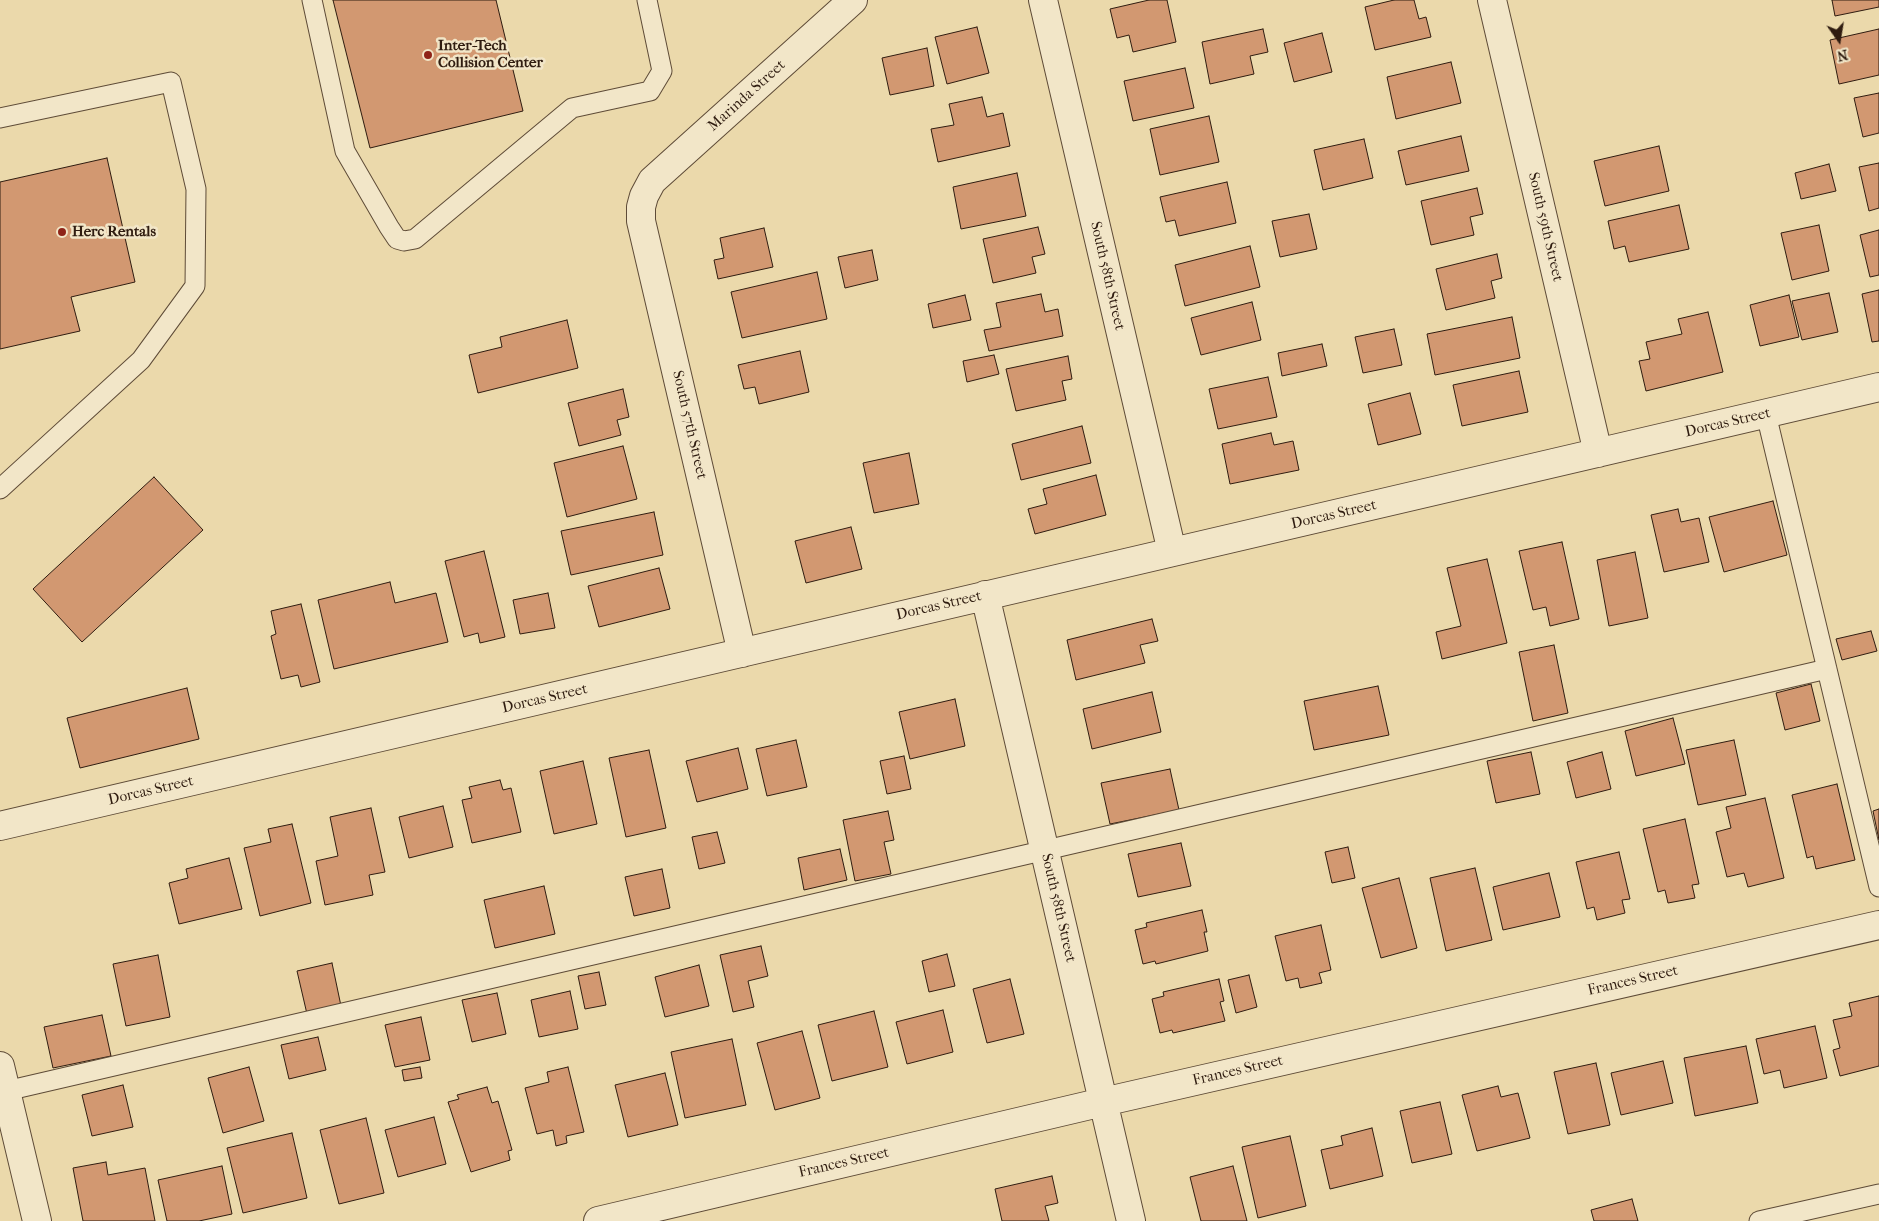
<!DOCTYPE html>
<style>
body{margin:0}
#map{position:relative;width:1879px;height:1221px;overflow:hidden;background:#ebd9ab;font-family:"IM FELL French Canon",serif}
canvas{display:block}
.north{position:absolute;left:1814px;top:15px;width:50px;height:50px;-webkit-text-stroke:4px #f2e6c8;paint-order:stroke;rotate:167deg;font-size:14px;font-weight:700;line-height:20px;text-align:center;color:#2f1c10}
.north::after{content:'';display:block;margin:auto;width:18px;height:22px;background:#2f1c10;clip-path:polygon(50% 0,100% 100%,50% 72%,0 100%)}
</style>
<div id="map">
<canvas width="1879" height="1221"></canvas>
<div class="north">N</div>
</div>
<script>
const ctx = document.querySelector('canvas').getContext('2d');
ctx.lineJoin = 'round';
function paint(path, color) {
  ctx.fillStyle = color;
  ctx.fill(path, 'evenodd');
}
function poly(rows) {
  const path = new Path2D();
  for (const r of rows) {
    path.moveTo(r[0], r[1]);
    for (let i = 2; i < r.length; i += 2) path.lineTo(r[i], r[i + 1]);
  }
  return path;
}
function stroke(path, color, width, dash) {
  ctx.strokeStyle = color;
  ctx.lineWidth = width;
  ctx.lineCap = dash ? 'butt' : 'round';
  ctx.setLineDash(dash || []);
  ctx.stroke(path);
}
function write(font, color, halo, rows, align = 'center') {
  ctx.font = font + ' "IM FELL French Canon",serif';
  ctx.lineWidth = 5;
  ctx.setLineDash([]);
  ctx.textBaseline = 'middle';
  ctx.strokeStyle = halo;
  ctx.fillStyle = color;
  for (const [text, x, y, turn = 0] of rows) {
    ctx.save();
    ctx.translate(x, y);
    ctx.rotate((+turn || 0) * Math.PI / 180);
    ctx.textAlign = isNaN(turn) ? turn : align;
    if (halo) ctx.strokeText(text, 0, 0);
    ctx.fillText(text, 0, 0);
    ctx.restore();
  }
}
const building = poly([
 [333,0,496,0,523,111,370,148,333,0],
 [1149,0,1167,0,1176,42,1133,52,1129,35,1117,38,1110,9,1149,0],
 [1394,0,1414,0,1419,19,1426,17,1431,37,1375,50,1365,7,1394,0],
 [1832,0,1879,0,1879,7,1835,16,1832,0],
 [977,27,989,73,947,84,935,37,977,27],
 [1263,29,1268,52,1250,56,1254,74,1210,84,1202,42,1263,29],
 [1879,29,1879,75,1839,84,1830,40,1879,29],
 [1322,33,1332,72,1294,82,1284,43,1322,33],
 [927,48,934,86,890,95,882,58,927,48],
 [1451,62,1461,103,1396,119,1387,77,1451,62],
 [1185,68,1194,108,1133,121,1124,81,1185,68],
 [1879,93,1879,133,1863,137,1854,98,1879,93],
 [982,97,987,117,1003,113,1010,146,938,162,931,129,954,125,949,104,982,97],
 [1209,116,1219,162,1160,175,1150,129,1209,116],
 [1461,136,1469,171,1406,185,1398,151,1461,136],
 [1364,139,1373,178,1323,190,1314,150,1364,139],
 [1659,146,1669,191,1605,206,1594,161,1659,146],
 [107,158,135,282,71,297,80,331,0,349,0,182,107,158],
 [1879,163,1879,208,1869,211,1859,167,1879,163],
 [1829,164,1836,191,1801,199,1795,173,1829,164],
 [1017,173,1026,216,961,229,953,187,1017,173],
 [1227,182,1236,223,1179,236,1175,220,1166,222,1160,197,1227,182],
 [1477,188,1483,214,1470,217,1474,235,1431,245,1421,201,1477,188],
 [1679,205,1689,249,1629,262,1625,246,1614,249,1608,221,1679,205],
 [1309,214,1317,249,1280,257,1272,221,1309,214],
 [1819,225,1829,271,1792,280,1781,233,1819,225],
 [1038,227,1045,254,1032,257,1036,273,993,283,983,239,1038,227],
 [764,228,773,267,718,279,714,260,724,258,720,238,764,228],
 [1879,230,1879,275,1870,277,1860,235,1879,230],
 [1250,246,1260,287,1185,306,1175,265,1250,246],
 [872,250,878,280,845,288,838,257,872,250],
 [1497,254,1502,278,1491,281,1495,298,1446,310,1436,269,1497,254],
 [817,272,827,319,742,338,731,292,817,272],
 [1879,290,1879,341,1872,342,1862,294,1879,290],
 [1829,293,1838,332,1802,340,1792,301,1829,293],
 [1041,294,1045,312,1058,309,1063,336,989,351,984,330,1001,327,996,303,1041,294],
 [965,295,971,320,933,328,928,304,965,295],
 [1789,295,1799,337,1760,346,1750,305,1789,295],
 [1252,302,1261,340,1201,355,1191,318,1252,302],
 [1708,312,1723,372,1646,391,1639,361,1650,359,1646,342,1682,334,1678,319,1708,312],
 [1512,317,1520,358,1435,375,1427,334,1512,317],
 [567,320,578,368,478,393,469,355,502,347,500,337,567,320],
 [1394,329,1402,365,1363,373,1355,337,1394,329],
 [1322,344,1327,366,1282,376,1278,353,1322,344],
 [800,351,809,392,759,404,755,387,744,389,738,365,800,351],
 [994,355,999,374,967,382,963,361,994,355],
 [1068,356,1072,379,1062,381,1066,400,1016,411,1006,369,1068,356],
 [1519,371,1528,412,1462,426,1453,385,1519,371],
 [1268,377,1277,417,1218,429,1209,389,1268,377],
 [623,389,629,417,617,420,621,435,579,446,568,403,623,389],
 [1410,393,1421,434,1378,445,1368,404,1410,393],
 [1082,426,1091,463,1021,480,1012,444,1082,426],
 [1271,433,1274,445,1293,441,1299,470,1230,484,1222,444,1271,433],
 [623,446,637,499,567,517,554,463,623,446],
 [909,453,919,504,874,513,863,463,909,453],
 [1096,475,1106,515,1035,534,1028,509,1047,504,1043,489,1096,475],
 [154,477,203,530,82,642,33,589,154,477],
 [1773,501,1787,555,1724,572,1709,517,1773,501],
 [1678,509,1681,522,1699,518,1709,562,1664,572,1651,515,1678,509],
 [654,512,663,555,571,575,561,531,654,512],
 [851,527,862,569,806,583,795,541,851,527],
 [1562,542,1579,619,1550,626,1546,607,1533,610,1519,551,1562,542],
 [484,551,505,637,480,643,478,633,464,637,445,561,484,551],
 [1635,552,1648,618,1609,626,1597,560,1635,552],
 [1487,559,1507,643,1442,659,1436,632,1461,626,1447,568,1487,559],
 [659,568,670,609,599,627,588,586,659,568],
 [390,582,395,603,436,593,448,642,334,669,318,600,390,582],
 [548,593,555,628,520,634,513,600,548,593],
 [301,604,320,682,301,687,298,675,281,679,271,636,276,634,271,611,301,604],
 [1152,619,1158,641,1140,645,1145,663,1076,680,1067,640,1152,619],
 [1871,631,1877,651,1842,660,1836,639,1871,631],
 [1554,645,1568,713,1533,721,1519,652,1554,645],
 [1811,684,1820,721,1785,730,1776,693,1811,684],
 [1378,686,1389,735,1314,750,1304,701,1378,686],
 [187,688,199,739,80,768,67,718,187,688],
 [1152,692,1161,732,1092,749,1083,709,1152,692],
 [955,699,965,746,910,759,899,712,955,699],
 [1673,718,1685,764,1636,776,1625,731,1673,718],
 [796,740,807,787,767,796,756,749,796,740],
 [1734,740,1746,795,1698,805,1686,750,1734,740],
 [738,748,748,789,697,802,686,761,738,748],
 [649,750,666,828,626,837,609,758,649,750],
 [1531,752,1540,794,1496,803,1487,761,1531,752],
 [1602,752,1611,789,1576,798,1567,762,1602,752],
 [904,756,911,789,887,794,880,761,904,756],
 [583,761,597,824,554,834,540,771,583,761],
 [1170,769,1179,810,1110,824,1101,783,1170,769],
 [500,780,503,790,511,788,521,832,472,843,462,800,472,798,469,787,500,780],
 [1837,784,1855,860,1816,869,1813,856,1807,858,1792,795,1837,784],
 [1765,798,1784,878,1748,887,1744,873,1727,877,1716,832,1731,828,1726,807,1765,798],
 [443,806,453,847,409,858,399,817,443,806],
 [371,808,385,872,369,875,373,895,325,905,316,861,338,856,330,817,371,808],
 [1879,809,1879,840,1873,811,1879,809],
 [888,811,894,840,884,842,891,874,855,881,843,820,888,811],
 [1685,819,1699,884,1692,885,1695,898,1668,903,1665,890,1658,892,1643,829,1685,819],
 [292,824,311,903,260,916,244,848,271,842,268,829,292,824],
 [717,832,725,863,699,869,692,837,717,832],
 [1181,843,1191,886,1138,897,1128,854,1181,843],
 [1348,847,1355,878,1332,883,1325,852,1348,847],
 [840,849,847,880,804,890,798,858,840,849],
 [1619,852,1630,899,1622,900,1625,913,1597,920,1594,907,1587,909,1576,862,1619,852],
 [229,858,242,909,179,924,169,883,188,878,186,869,229,858],
 [1475,868,1492,940,1446,951,1430,878,1475,868],
 [662,869,670,908,634,916,625,877,662,869],
 [1549,873,1560,917,1503,930,1493,887,1549,873],
 [1399,878,1417,948,1381,958,1362,888,1399,878],
 [544,886,555,934,495,948,484,900,544,886],
 [1202,910,1207,932,1204,932,1208,951,1156,964,1155,961,1143,964,1135,930,1147,927,1146,923,1202,910],
 [1321,925,1331,970,1319,973,1322,983,1300,988,1298,978,1286,981,1275,936,1321,925],
 [761,946,768,976,748,981,754,1007,733,1012,720,955,761,946],
 [947,954,955,986,929,992,922,961,947,954],
 [158,955,170,1017,126,1026,113,964,158,955],
 [332,963,341,1006,307,1014,297,971,332,963],
 [699,965,709,1006,665,1017,655,977,699,965],
 [599,972,606,1005,585,1009,578,976,599,972],
 [1249,975,1257,1007,1236,1013,1228,980,1249,975],
 [1010,979,1024,1034,987,1043,973,989,1010,979],
 [1219,979,1224,1001,1220,1002,1225,1021,1173,1033,1172,1030,1160,1033,1152,999,1164,996,1163,992,1219,979],
 [570,991,578,1029,539,1037,531,1000,570,991],
 [497,993,506,1034,472,1042,462,1000,497,993],
 [1879,996,1879,1066,1840,1076,1833,1050,1840,1048,1833,1020,1852,1016,1849,1003,1879,996],
 [943,1010,953,1052,907,1064,896,1022,943,1010],
 [874,1011,888,1067,832,1081,818,1025,874,1011],
 [102,1015,111,1056,53,1068,44,1027,102,1015],
 [421,1017,430,1060,395,1067,385,1025,421,1017],
 [1815,1026,1827,1078,1784,1088,1780,1070,1764,1074,1756,1039,1815,1026],
 [802,1031,820,1098,775,1110,757,1043,802,1031],
 [318,1037,326,1070,289,1079,281,1045,318,1037],
 [732,1039,746,1105,685,1118,671,1052,732,1039],
 [1746,1046,1758,1103,1695,1116,1684,1058,1746,1046],
 [1663,1061,1673,1103,1621,1115,1611,1073,1663,1061],
 [1596,1063,1610,1125,1568,1134,1554,1072,1596,1063],
 [249,1067,264,1121,223,1133,208,1078,249,1067],
 [420,1067,422,1078,404,1081,402,1070,420,1067],
 [568,1067,584,1132,566,1136,567,1143,556,1146,553,1130,537,1134,525,1088,549,1082,547,1072,568,1067],
 [665,1073,678,1125,628,1137,615,1085,665,1073],
 [123,1085,133,1127,92,1136,82,1095,123,1085],
 [1498,1086,1501,1097,1518,1093,1530,1138,1477,1151,1462,1095,1498,1086],
 [487,1087,492,1103,498,1101,512,1150,508,1151,510,1160,471,1172,448,1102,459,1099,457,1095,487,1087],
 [1440,1102,1452,1154,1412,1163,1400,1111,1440,1102],
 [434,1117,446,1164,398,1177,385,1130,434,1117],
 [366,1118,384,1193,339,1204,320,1130,366,1118],
 [1372,1128,1383,1176,1330,1189,1321,1150,1343,1145,1341,1136,1372,1128],
 [292,1133,307,1198,243,1213,227,1148,292,1133],
 [1290,1136,1306,1206,1258,1218,1242,1147,1290,1136],
 [106,1162,108,1175,145,1168,155,1221,83,1221,73,1168,106,1162],
 [222,1166,232,1214,199,1221,167,1221,158,1180,222,1166],
 [1233,1166,1247,1221,1201,1221,1190,1177,1233,1166],
 [1052,1176,1058,1203,1045,1206,1049,1221,1002,1221,995,1189,1052,1176],
 [1632,1199,1638,1221,1594,1221,1591,1210,1632,1199]
]);
paint(building, '#d29871');
stroke(building, '#2f1c10', 1);
const lane = poly([
 [312,0,345,151,389,227,397,239,404,241,415,239,572,108,650,91,662,71,647,0],
 [0,118,171,82,196,189,195,286,141,360,0,489],
 [1766,414,1879,887],
 [6,1091,1827,669],
 [1759,1221,1879,1194]
]);
const street = poly([
 [1043,0,1172,552],
 [1492,0,1598,453],
 [985,595,1131,1221],
 [742,653,641,221,641,207,644,196,652,181,853,0],
 [0,826,1879,387],
 [0,1066,37,1221],
 [598,1221,1103,1102,1879,925]
]);
stroke(lane, '#5e4b37', 21);
stroke(street, '#5e4b37', 30);
stroke(lane, '#f2e6c8', 19);
stroke(street, '#f2e6c8', 28);
for (const [x, y, r, color] of [
 [428,55,5,"#8f2418"],
 [62,232,5,"#8f2418"]
]) {
  const dot = new Path2D();
  dot.arc(x, y, r, 0, 2 * Math.PI);
  ctx.fillStyle = color;
  ctx.fill(dot);
  stroke(dot, '#f2e6c8', 2);
}
write('bold 15px', '#2f1c10', '#f2e6c8', [
 ["Inter-Tech",438,46],
 ["Collision Center",438,63],
 ["Herc Rentals",72,232]
], 'left');
write('15px', '#2f1c10', '#f2e6c8', [
 ["Marinda Street",747,96,-42],
 ["South 59th Street",1545,227,77],
 ["South 58th Street",1107,276,77],
 ["Dorcas Street",1728,423,-13],
 ["South 57th Street",689,425,77],
 ["Dorcas Street",1334,515,-13],
 ["Dorcas Street",939,606,-13],
 ["Dorcas Street",545,699,-13],
 ["Dorcas Street",151,791,-13],
 ["South 58th Street",1058,908,77],
 ["Frances Street",1633,981,-13],
 ["Frances Street",1238,1071,-13],
 ["Frances Street",844,1163,-13]
]);
</script>
